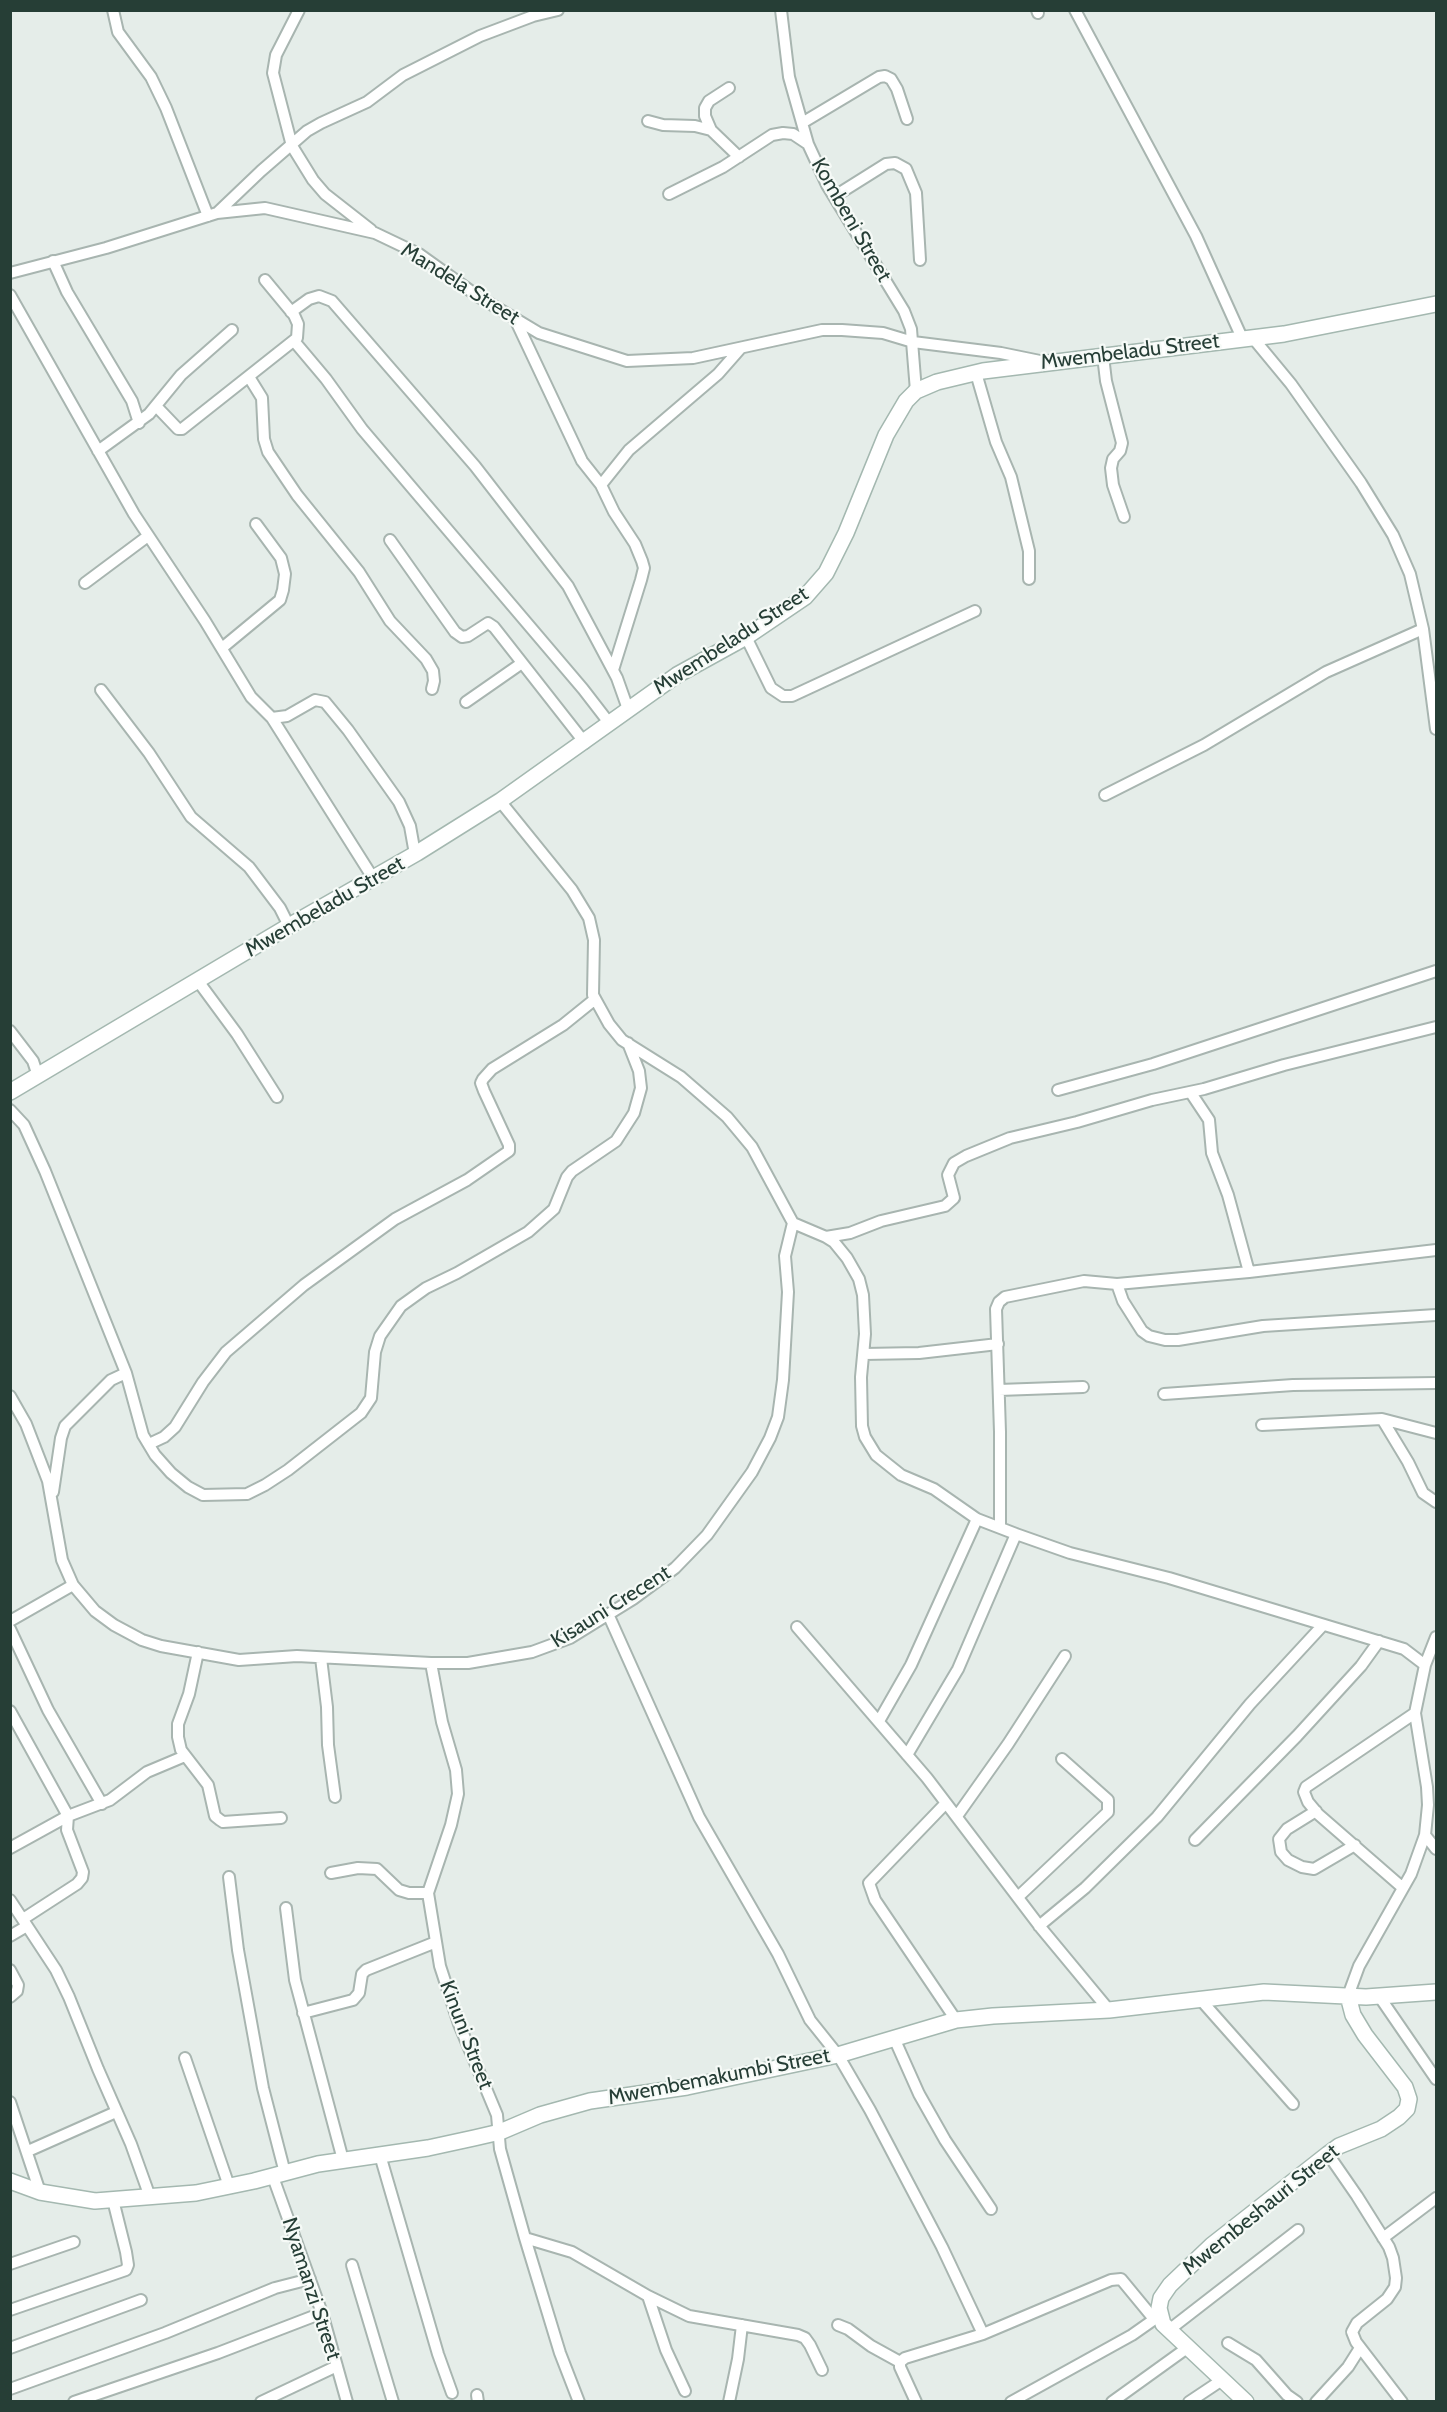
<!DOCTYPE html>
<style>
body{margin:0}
#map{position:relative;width:1447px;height:2412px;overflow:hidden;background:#e5ede9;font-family:Cabin,sans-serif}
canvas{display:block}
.frame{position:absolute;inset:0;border:12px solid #263e36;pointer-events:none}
</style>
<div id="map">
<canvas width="1447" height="2412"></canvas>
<div class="frame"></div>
</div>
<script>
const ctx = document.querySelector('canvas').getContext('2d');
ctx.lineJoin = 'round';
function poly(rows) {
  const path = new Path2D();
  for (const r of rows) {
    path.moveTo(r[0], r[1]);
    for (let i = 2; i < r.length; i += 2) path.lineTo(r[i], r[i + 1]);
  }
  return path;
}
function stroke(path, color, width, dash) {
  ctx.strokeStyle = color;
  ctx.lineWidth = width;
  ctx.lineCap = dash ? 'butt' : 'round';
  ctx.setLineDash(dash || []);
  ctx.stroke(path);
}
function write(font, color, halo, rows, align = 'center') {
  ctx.font = font + ' Cabin,sans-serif';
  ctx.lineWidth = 4.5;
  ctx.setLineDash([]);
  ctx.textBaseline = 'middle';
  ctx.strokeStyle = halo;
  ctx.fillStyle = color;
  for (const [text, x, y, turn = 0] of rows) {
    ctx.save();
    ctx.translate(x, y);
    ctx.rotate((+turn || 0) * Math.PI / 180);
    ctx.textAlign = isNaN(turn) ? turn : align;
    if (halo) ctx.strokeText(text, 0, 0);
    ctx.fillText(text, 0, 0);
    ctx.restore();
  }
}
const street = poly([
 [113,10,118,32,151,77,166,108,208,216],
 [299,10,276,55,273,73,292,146,313,180,325,194,371,230],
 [781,10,789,77,808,144,827,185,904,311,911,329,916,391],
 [1037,10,1038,13],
 [1075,10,1196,236,1242,338],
 [729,88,709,101,705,108,705,116,711,130,739,157],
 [648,121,663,125,695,126,711,130],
 [802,123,879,77,885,76,891,79,897,89,907,119],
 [669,194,723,167,772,135,783,133,793,134,808,144],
 [835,196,886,164,895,163,906,169,916,193,920,260],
 [217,213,261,171,307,131,321,123,367,102,403,75,480,36,533,16,558,10],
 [53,261,67,292,132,401,139,423],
 [10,273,106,248,217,213,265,208,375,233,419,254,479,297,539,333,627,361,693,358,822,330,842,330,883,333,913,342,1001,353,1040,361],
 [10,295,134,514,205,621,251,697,272,718,287,716,315,700,325,702,348,730,399,802,410,826,415,854],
 [291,312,309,299,319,296,332,301,475,466,568,586,617,678,628,709],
 [516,321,582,461,601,485,614,512,635,544,642,561,644,568,641,580,613,670],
 [1253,338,1291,384,1361,483,1393,535,1410,574,1423,629,1436,729],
 [294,341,326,379,362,429,583,689,610,724],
 [1103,356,1106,381,1122,443,1120,451,1113,459,1111,468,1113,485,1124,517],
 [976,373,996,442,1011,477,1029,551,1029,579],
 [249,377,262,398,264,439,268,452,297,495,359,572,390,621,426,659,433,671,434,681,432,689],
 [156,406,178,429,182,429,297,338,298,324,294,315,265,280],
 [98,451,149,414,181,375,232,330],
 [601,485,629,450,718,374,740,349],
 [390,540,455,632,462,637,468,636,488,623,494,627,585,743],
 [85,583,148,536],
 [746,637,771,688,783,696,792,696,975,611],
 [222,648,280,600,283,590,285,574,281,558,256,524],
 [101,690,149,753,191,817,249,867,280,908,289,926],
 [466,702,522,663],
 [272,718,373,878],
 [1105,795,1204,745,1326,672,1423,629],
 [198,981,237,1034,277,1097],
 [10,1031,33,1061,38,1076],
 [1058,1090,1153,1064,1436,971],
 [1191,1093,1209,1120,1212,1153,1228,1195,1249,1272],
 [10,1110,24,1125,45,1171,126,1373,143,1435,155,1455,171,1473,188,1487,203,1495,247,1494,265,1485,288,1470,361,1413,371,1398,375,1352,380,1336,401,1306,426,1288,457,1273,528,1232,554,1209,567,1177,572,1171,616,1141,634,1113,641,1088,639,1071,628,1043],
 [793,1223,826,1237,850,1233,881,1221,945,1206,954,1198,948,1175,954,1163,966,1156,1010,1138,1077,1122,1152,1100,1204,1089,1284,1065,1436,1027],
 [826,1237,834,1242,847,1258,859,1279,863,1295,865,1334,861,1377,862,1426,865,1437,876,1455,901,1475,934,1489,977,1519,1016,1534,1070,1553,1169,1578,1404,1649,1425,1665],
 [1117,1284,1123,1301,1142,1331,1149,1336,1165,1340,1178,1340,1263,1326,1436,1315],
 [864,1354,919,1353,998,1344],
 [999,1390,1083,1387],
 [1164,1394,1293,1385,1436,1383],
 [10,1396,26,1424,48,1481,62,1560,73,1585,95,1611,114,1625,142,1640,161,1646,239,1660,297,1656,431,1663,468,1663,532,1652,570,1638,633,1599,675,1568,707,1535,752,1472,770,1438,778,1417,783,1380,788,1292,785,1256,793,1223,752,1147,727,1117,681,1077,622,1040,609,1024,593,995,594,940,589,918,572,890,500,801],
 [1382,1419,1408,1462,1423,1493,1436,1502],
 [1262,1425,1382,1419,1436,1433],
 [149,1444,164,1437,175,1427,203,1382,226,1352,304,1285,395,1219,467,1180,509,1151,509,1145,484,1091,481,1083,483,1079,492,1069,563,1025,594,1000],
 [53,1492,61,1438,65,1426,111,1380,126,1373],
 [1000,1527,1000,1432,996,1309,999,1302,1005,1297,1084,1281,1117,1284,1249,1272,1436,1250],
 [608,1614,699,1817,778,1954,810,2020,838,2055,870,2110,942,2247,983,2334],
 [10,1621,73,1585],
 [797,1627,927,1778,1041,1928,1109,2010],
 [10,1629,48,1710,102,1804],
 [198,1652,189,1694,178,1724,178,1737,181,1750,208,1785,215,1816,220,1820,223,1822,281,1818],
 [321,1658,327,1707,328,1745,335,1797],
 [431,1663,442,1722,456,1770,458,1794,451,1825,428,1893,440,1966,459,2024,497,2115,500,2149,525,2238,560,2353,579,2402],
 [10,1711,68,1816,67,1830,83,1872,82,1878,77,1884,23,1919],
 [879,1721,911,1665,977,1519],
 [907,1755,958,1669,1016,1534],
 [946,1803,869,1883,875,1900,956,2020],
 [1316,1811,1287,1829,1279,1839,1281,1852,1288,1860,1302,1867,1314,1869,1355,1845],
 [957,1816,1008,1744,1065,1656],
 [1425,1835,1436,1849],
 [1195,1840,1297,1736,1361,1666,1379,1641],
 [10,1848,68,1816,110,1800,147,1772,185,1756],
 [331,1873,358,1868,377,1869,399,1890,409,1893,428,1893],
 [229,1877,238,1950,263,2088,285,2173],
 [1403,1888,1318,1814,1308,1802,1304,1792,1306,1787,1415,1713],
 [1018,1897,1108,1812,1108,1800,1062,1759],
 [10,1900,56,1970,69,1997,98,2069,131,2144,150,2197],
 [286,1908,295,1980,343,2160],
 [1039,1926,1085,1888,1157,1817,1250,1704,1323,1625],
 [10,1936,27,1926],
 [10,1970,18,1985,17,1991,10,1997],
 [1348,1996,1359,1966,1411,1874,1425,1835,1428,1805,1427,1787,1415,1713,1425,1665,1436,1637],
 [1379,1996,1436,2079],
 [1200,1999,1293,2104],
 [303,2013,353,2000,359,1993,362,1974,366,1970,436,1942],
 [894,2038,919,2094,945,2140,991,2209],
 [185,2058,229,2186],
 [10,2102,40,2192],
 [28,2151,116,2112],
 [1328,2154,1357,2196,1389,2247,1393,2258,1396,2278,1395,2287,1387,2299,1357,2323,1352,2332,1356,2342,1402,2402],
 [380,2155,438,2354,452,2393],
 [273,2177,322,2313,347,2402],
 [525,2238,572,2252,648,2296,689,2316,798,2335,805,2338,810,2345,822,2370],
 [1383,2238,1436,2198],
 [10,2264,74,2242],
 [352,2265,393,2402],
 [648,2296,666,2350,685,2391],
 [10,2310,126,2270,128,2265,126,2252,113,2200],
 [838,2325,848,2329,871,2346,900,2362],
 [1169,2330,1298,2230],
 [1228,2343,1256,2360,1287,2395,1297,2402],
 [10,2348,141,2300],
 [10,2389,165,2333,275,2288,310,2279],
 [477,2395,478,2402],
 [74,2402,218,2353,322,2313],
 [261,2402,337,2366],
 [729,2402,738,2359,742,2325],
 [916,2402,900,2367,900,2362,905,2358,983,2334,1111,2280,1121,2279,1154,2319],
 [1011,2402,1132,2335,1159,2316],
 [1112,2402,1187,2348],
 [1189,2402,1222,2380],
 [1316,2402,1348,2367,1360,2348]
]);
const secondary = poly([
 [10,1092,289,926,417,853,500,801,677,675,746,637,805,597,826,573,846,533,886,435,906,401,916,391,937,382,983,371,1284,334,1436,304],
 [10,2181,40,2192,95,2201,196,2193,254,2181,318,2164,428,2148,474,2138,500,2132,540,2115,590,2101,687,2087,838,2055,956,2020,993,2016,1109,2010,1264,1992,1366,1997,1436,1992],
 [1246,2402,1163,2324,1159,2308,1161,2298,1170,2285,1212,2245,1328,2154,1339,2146,1381,2129,1399,2117,1407,2109,1409,2099,1405,2087,1365,2035,1353,2015,1348,1996]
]);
stroke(street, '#a8b5b0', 14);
stroke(secondary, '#a4b8b0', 18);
stroke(street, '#fff', 10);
stroke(secondary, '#fff', 15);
write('21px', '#263e36', '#f6faf7', [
 ["Kombeni Street",851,220,60],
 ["Mandela Street",460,284,32],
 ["Mwembeladu Street",1130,352,-7],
 ["Mwembeladu Street",731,641,-33],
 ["Mwembeladu Street",325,907,-30],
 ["Kisauni Crecent",611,1607,-32],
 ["Kinuni Street",466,2035,69],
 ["Mwembemakumbi Street",719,2077,-11],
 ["Mwembeshauri Street",1261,2210,-39],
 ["Nyamanzi Street",311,2289,72]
]);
</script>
